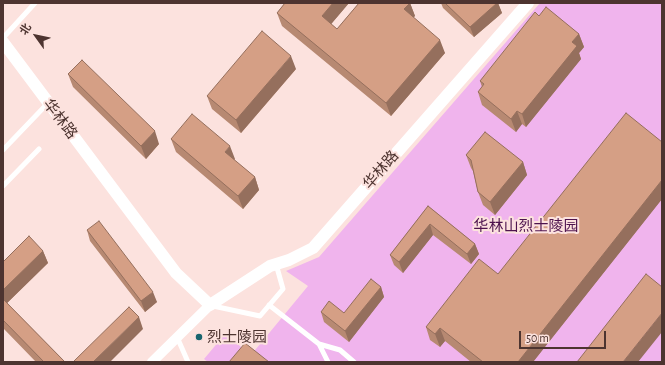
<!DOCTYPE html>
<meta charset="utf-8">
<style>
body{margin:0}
#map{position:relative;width:665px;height:365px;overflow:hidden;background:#fce2de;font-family:"Alegreya Sans","Noto Sans SC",sans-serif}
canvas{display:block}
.frame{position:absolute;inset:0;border:4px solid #4d3430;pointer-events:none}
.north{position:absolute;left:16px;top:16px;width:40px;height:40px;-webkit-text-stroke:3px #fce2de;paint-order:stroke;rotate:303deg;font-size:11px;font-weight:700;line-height:16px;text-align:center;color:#4d3430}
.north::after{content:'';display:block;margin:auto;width:14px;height:18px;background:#4d3430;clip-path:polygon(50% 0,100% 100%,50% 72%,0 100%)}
.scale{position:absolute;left:519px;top:331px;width:87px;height:18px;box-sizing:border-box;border:2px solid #4d3430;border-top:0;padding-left:5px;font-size:12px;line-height:14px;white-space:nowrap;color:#4d3430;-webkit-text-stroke:3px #fce2de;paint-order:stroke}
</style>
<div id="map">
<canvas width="665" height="365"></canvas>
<div class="frame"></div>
<div class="north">北</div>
<div class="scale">50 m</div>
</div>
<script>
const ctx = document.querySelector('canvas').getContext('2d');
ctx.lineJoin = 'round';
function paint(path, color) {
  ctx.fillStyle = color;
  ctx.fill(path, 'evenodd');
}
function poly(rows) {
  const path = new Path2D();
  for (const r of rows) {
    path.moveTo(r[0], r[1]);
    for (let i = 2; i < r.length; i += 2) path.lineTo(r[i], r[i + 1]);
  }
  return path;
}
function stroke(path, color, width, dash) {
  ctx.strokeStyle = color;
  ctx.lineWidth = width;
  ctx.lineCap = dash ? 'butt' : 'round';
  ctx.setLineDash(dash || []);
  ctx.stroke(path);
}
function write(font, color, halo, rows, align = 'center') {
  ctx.font = font + ' "Alegreya Sans","Noto Sans SC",sans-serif';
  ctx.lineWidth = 4;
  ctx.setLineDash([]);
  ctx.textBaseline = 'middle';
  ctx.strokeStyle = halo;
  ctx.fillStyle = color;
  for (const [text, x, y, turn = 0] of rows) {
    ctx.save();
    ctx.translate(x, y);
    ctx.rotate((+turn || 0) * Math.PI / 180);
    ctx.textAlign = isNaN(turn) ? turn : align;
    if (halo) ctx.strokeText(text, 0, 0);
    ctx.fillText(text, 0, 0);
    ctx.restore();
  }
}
paint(poly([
 [540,3,662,3,662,362,208,362,204,359,225,334,251,355,308,286,286,271,319,257]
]), '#f0b4ed');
stroke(poly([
 [3,38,35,3],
 [3,150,48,103],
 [3,186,39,149],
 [269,305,319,344,340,350,354,362],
 [213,306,260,316,283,289,276,264],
 [177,337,188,362],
 [319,344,328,362]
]), '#fff', 5);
stroke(poly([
 [152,362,210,305]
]), '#fff', 10);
stroke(poly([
 [3,42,176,273,210,305,270,266,289,260,313,248,528,3]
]), '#fff', 12);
paint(poly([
 [285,3,349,3,331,24,337,29,359,3,410,3,415,16,413,17,445,53,391,116,282,26,277,13],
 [441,3,498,3,502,13,474,37,443,8],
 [539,16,579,34,584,47,579,53,581,59,526,127,522,124,516,132,482,105,478,92,482,87,480,81],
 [296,69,241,133,212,109,207,96],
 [68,74,159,144,146,159,73,87],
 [171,139,235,159,234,160,255,177,259,190,243,209,176,152],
 [662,142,662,199,533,362,471,362,445,341,440,347,430,340,426,327,498,274],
 [466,155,523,162,527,175,495,215,483,205,478,192,473,171,471,168],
 [428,206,475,244,479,254,471,264,433,235,403,273,394,265,390,255],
 [87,230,157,302,145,312,90,241],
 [43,251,48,263,7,303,65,362,36,362,3,328,3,262],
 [381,287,384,297,349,342,324,322,321,312,344,313]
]), '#b78972');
paint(poly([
 [333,3,349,3,327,29,322,16],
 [410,3,415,16,409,22,404,9],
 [497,3,498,3,502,13,474,37,470,27],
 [579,34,584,47,579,53,581,59,526,127,522,114,572,42],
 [440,40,445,53,391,116,386,103],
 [291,56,296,69,241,133,236,120],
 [517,111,522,124,516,132,511,119],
 [155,131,159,144,146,159,141,146],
 [230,146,235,159,230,165,225,152],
 [523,162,527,175,495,215,490,202],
 [255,177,259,190,243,209,238,196],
 [662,180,662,199,533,362,518,362],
 [430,224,433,235,403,273,399,262],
 [475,244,479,254,471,264,467,254],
 [43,251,48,263,3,307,3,290],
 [381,287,384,297,349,342,345,331],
 [153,292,157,302,145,312,141,301],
 [662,313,662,332,638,362,623,362],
 [139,317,143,329,110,362,93,362],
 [440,328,445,341,440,347,435,334]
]), '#956f5d');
const building = poly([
 [285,3,333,3,322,16,337,29,359,3,410,3,404,9,440,40,386,103,277,13,285,3],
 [445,3,497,3,470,27,445,3],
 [546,7,579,34,572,42,577,46,522,114,517,111,511,119,478,92,484,84,480,81,535,12,539,16,546,7],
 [262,31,291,56,236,120,207,96,262,31],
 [82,60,155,131,141,146,68,74,82,60],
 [626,113,662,142,662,180,518,362,483,362,440,328,435,334,426,327,479,259,498,274,626,113],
 [192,114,230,146,225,152,255,177,238,196,171,139,192,114],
 [485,132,523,162,490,202,478,192,471,160,466,155,485,132],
 [428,206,475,244,467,254,430,224,399,262,390,255,428,206],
 [99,221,153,292,141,301,87,230,99,221],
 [29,236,43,251,3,290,3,262,29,236],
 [646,274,662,287,662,313,623,362,577,362,646,274],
 [371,279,381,287,345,331,321,312,329,301,344,313,371,279],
 [3,299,65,362,44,362,3,320,3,299],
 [129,307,139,317,93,362,73,362,129,307],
 [245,343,269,362,229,362,245,343]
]);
paint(building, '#d59f85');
stroke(building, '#956f5d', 1);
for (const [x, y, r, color] of [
 [199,337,4,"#18646e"]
]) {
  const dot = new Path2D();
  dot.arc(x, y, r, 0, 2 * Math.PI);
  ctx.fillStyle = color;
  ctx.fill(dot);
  stroke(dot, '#fce2de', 1.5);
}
write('15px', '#4d3430', '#fce2de', [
 ["华林路",60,119,53],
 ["华林路",381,170,-49]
]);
write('15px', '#4e134e', '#fce2de', [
 ["华林山烈士陵园",526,226]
]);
write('15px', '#4d3430', '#fce2de', [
 ["烈士陵园",207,337]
], 'left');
</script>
